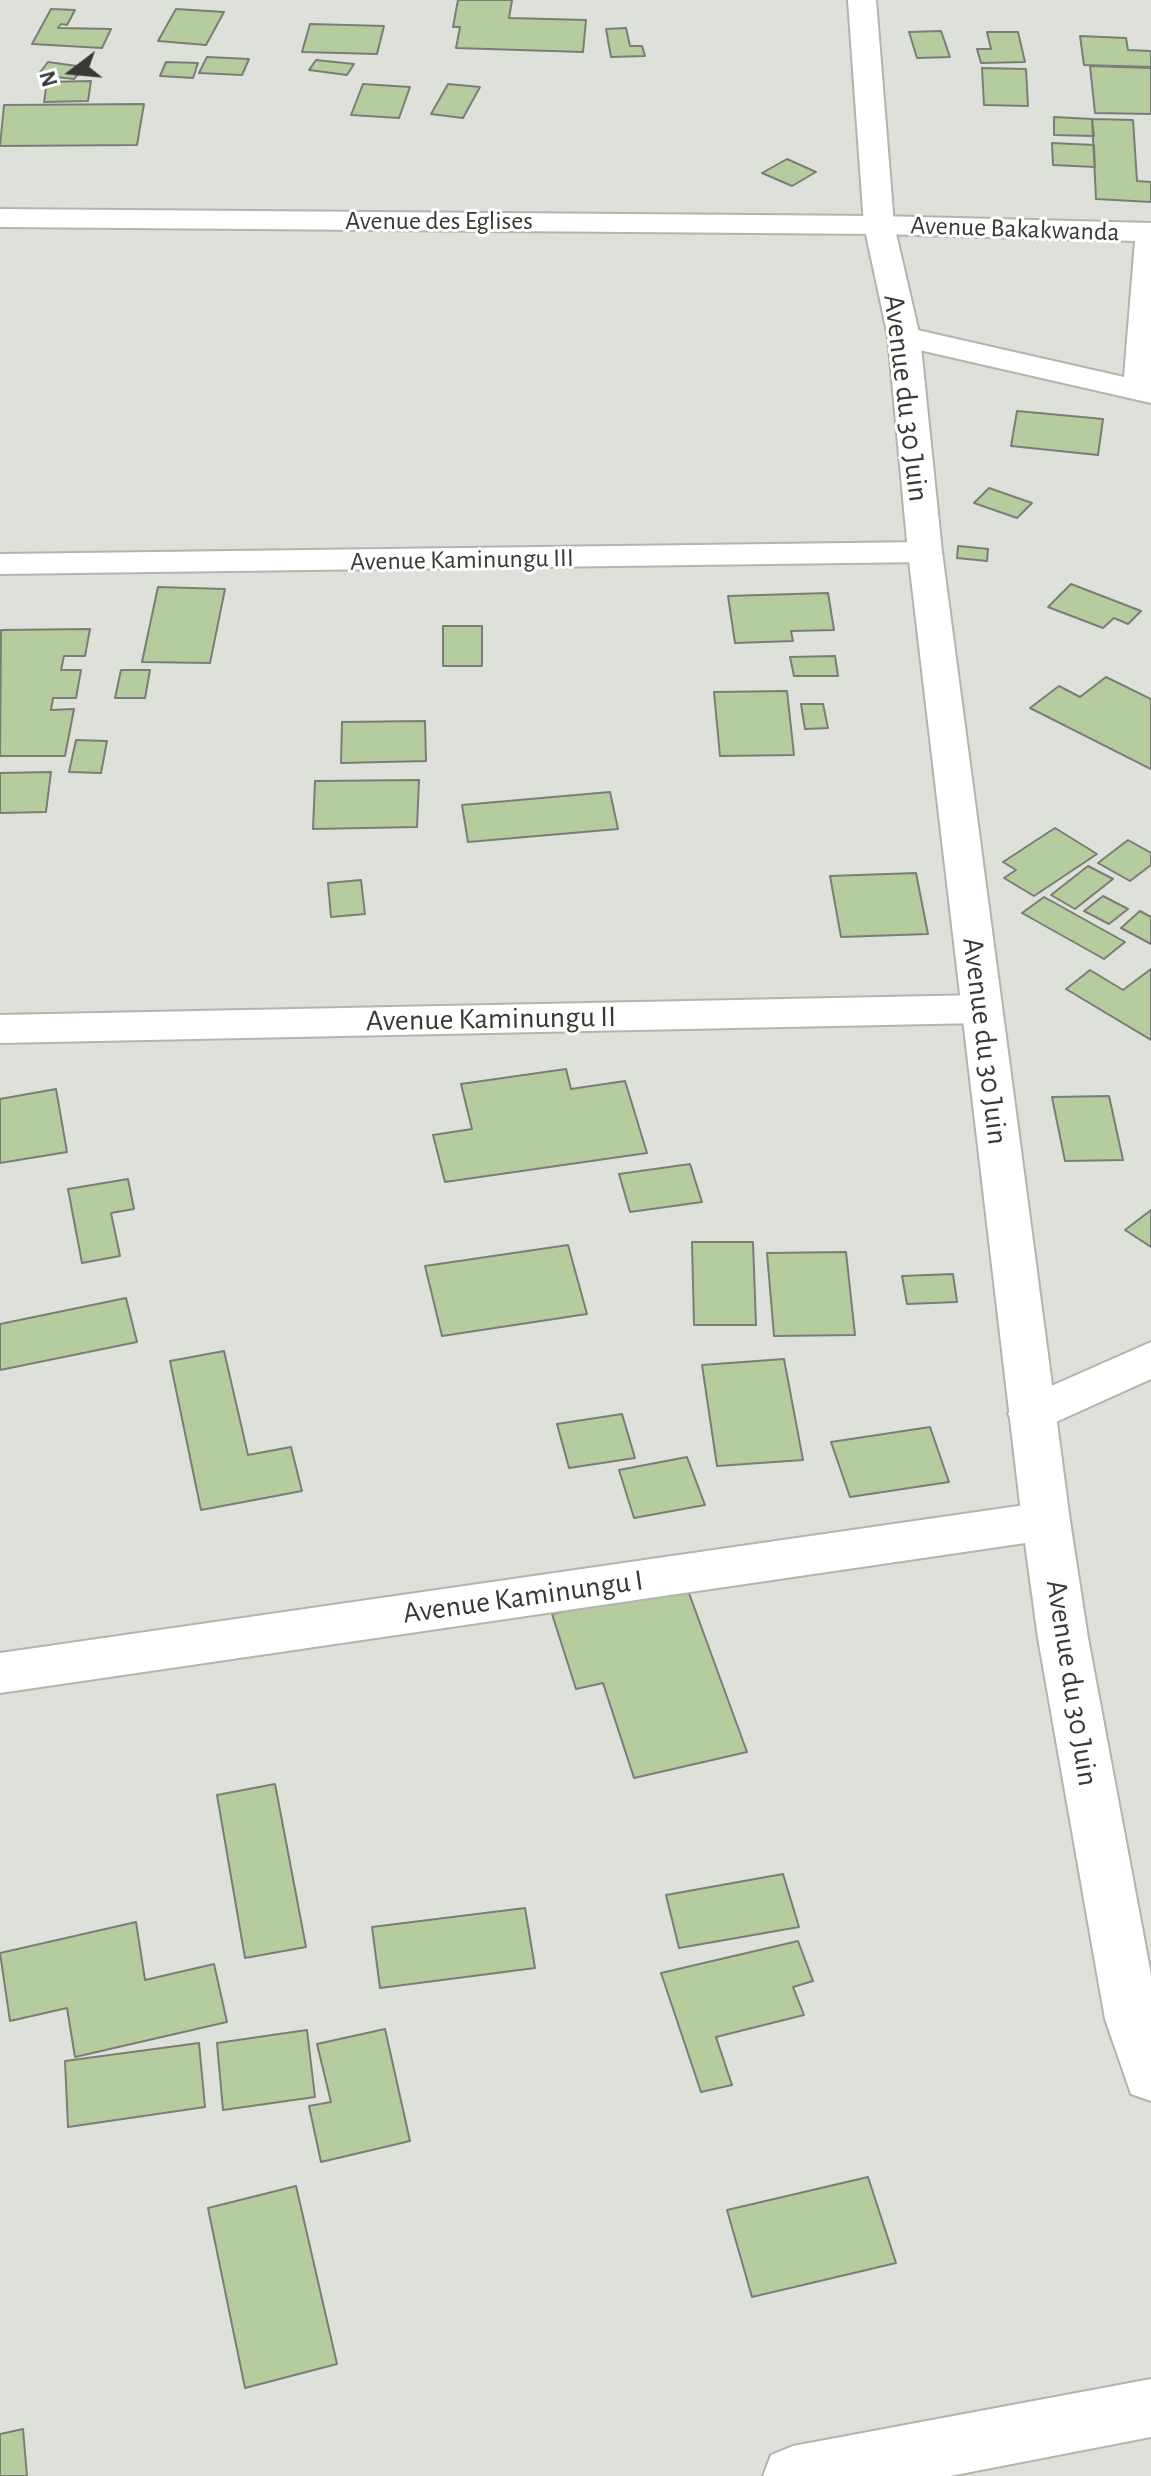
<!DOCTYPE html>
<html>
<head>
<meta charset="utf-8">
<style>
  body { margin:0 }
  #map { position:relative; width:1151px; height:2476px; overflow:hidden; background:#dde1d9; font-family:"Alegreya Sans",sans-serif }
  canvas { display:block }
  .north { position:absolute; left:32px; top:32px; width:80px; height:80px; -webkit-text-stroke:6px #fff; paint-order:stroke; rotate:254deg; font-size:22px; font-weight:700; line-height:32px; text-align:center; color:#373936 }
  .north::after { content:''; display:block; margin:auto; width:28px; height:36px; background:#373936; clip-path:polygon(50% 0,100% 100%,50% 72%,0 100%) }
</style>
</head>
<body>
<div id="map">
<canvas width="1151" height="2476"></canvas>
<div class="north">N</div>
</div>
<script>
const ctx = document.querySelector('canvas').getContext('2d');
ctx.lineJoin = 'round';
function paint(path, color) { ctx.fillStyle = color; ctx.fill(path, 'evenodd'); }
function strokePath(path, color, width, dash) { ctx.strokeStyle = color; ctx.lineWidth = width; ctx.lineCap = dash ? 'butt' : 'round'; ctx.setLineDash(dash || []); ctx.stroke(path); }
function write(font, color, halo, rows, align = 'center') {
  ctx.font = font + ' "Alegreya Sans",sans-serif'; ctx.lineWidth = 6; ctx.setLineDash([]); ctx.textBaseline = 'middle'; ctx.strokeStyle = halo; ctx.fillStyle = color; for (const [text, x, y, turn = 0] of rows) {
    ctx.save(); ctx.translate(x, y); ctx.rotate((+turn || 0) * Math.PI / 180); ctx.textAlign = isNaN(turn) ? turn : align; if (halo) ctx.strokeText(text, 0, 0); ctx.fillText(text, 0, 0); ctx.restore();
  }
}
const building = new Path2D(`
  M458,0H512L509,18L586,20L583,52L456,48L460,27H453Z
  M51,9L75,10L67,25L61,24L58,28L111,29L102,48L32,44Z
  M176,9L224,12L206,45L158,41Z
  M310,24L384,26L377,54L302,52Z
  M626,28L630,46H642L645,56L611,57L606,29Z
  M941,31L950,57L917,58L909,32Z
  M987,32H1018L1025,62L981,63L977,49H991Z
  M1080,36L1126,38L1128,50L1151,51V67L1084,65Z
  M207,57L249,59L242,75L199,73Z
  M316,60L354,64L347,75L309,70Z
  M48,62L84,67L74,79L38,75Z
  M166,62L198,63L193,78L160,76Z
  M1090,66L1151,68V114L1095,113Z
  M982,68L1026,69L1028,106L984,105Z
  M91,81L88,101L44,102L47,82Z
  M363,84L410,87L399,118L351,115Z
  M448,84L480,87L463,118L431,114Z
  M144,104L137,145L0,146L4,105Z
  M1054,117L1092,119L1094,136L1054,135Z
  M1092,119L1133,120L1137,181L1151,182V202L1096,199Z
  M1052,143L1094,145L1095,167L1053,165Z
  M787,159L816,172L792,186L762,173Z
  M1017,411L1103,419L1098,455L1011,446Z
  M989,488L1032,503L1017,518L974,503Z
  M958,546L988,549L987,561L957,558Z
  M1071,584L1141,611L1128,624L1114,618L1103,628L1048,607Z
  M158,587L225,589L210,663L142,662Z
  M828,593L834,630L791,631L793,641L735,643L728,596Z
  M443,626H482V666H443Z
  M90,629L85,656H64L61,670H81L76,698H53L51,710L74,709L65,756H0L1,630Z
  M835,656L838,676H794L790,657Z
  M121,670H150L145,698H115Z
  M1106,677L1151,699V769L1030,708L1059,686L1080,697Z
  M787,691L794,755L720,756L714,692Z
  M801,704H823L828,728L805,729Z
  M425,721L426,761L341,763L342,722Z
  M76,740L107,741L101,773L69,772Z
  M51,772L46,812L0,813V773Z
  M419,780L417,827L313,829L315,781Z
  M610,792L618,829L468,842L462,805Z
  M1055,828L1097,854L1034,896L1004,878L1016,870L1003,862Z
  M1128,840L1151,853V865L1130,881L1098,863Z
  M1088,866L1113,879L1075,909L1051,895Z
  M916,873L928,934L841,937L830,876Z
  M361,880L365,914L331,917L328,883Z
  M1103,896L1128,909L1109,924L1084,911Z
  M1044,897L1125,942L1104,959L1022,913Z
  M1140,911L1151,917V944L1121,928Z
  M1151,969V1040L1066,989L1090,970L1123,990Z
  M566,1069L571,1089L625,1081L647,1153L445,1182L433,1135L472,1129L461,1084Z
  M56,1089L67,1152L0,1163V1099Z
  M1109,1096L1123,1160L1065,1161L1052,1097Z
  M690,1164L702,1202L630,1212L619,1174Z
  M128,1179L134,1209L111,1213L120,1256L82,1263L68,1189Z
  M1151,1210V1247L1125,1230Z
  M692,1242H753L756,1325H694Z
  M568,1245L587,1314L442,1336L425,1266Z
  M846,1252L855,1335L774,1336L767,1253Z
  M953,1274L957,1302L907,1304L902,1276Z
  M126,1298L137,1342L0,1370V1324Z
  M224,1351L248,1455L291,1447L302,1491L201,1510L170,1361Z
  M784,1359L803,1460L717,1466L702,1365Z
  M622,1414L635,1458L569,1468L557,1424Z
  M930,1427L949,1482L850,1497L831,1442Z
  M687,1457L705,1505L634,1518L619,1470Z
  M686,1585L747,1752L634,1778L603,1683L576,1689L552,1614Z
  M275,1784L306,1947L245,1958L217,1795Z
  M783,1874L799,1927L679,1948L666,1895Z
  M525,1908L535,1968L380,1988L372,1927Z
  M136,1922L145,1980L214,1964L227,2022L75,2057L67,2008L10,2021L0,1953Z
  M798,1941L813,1981L793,1987L804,2015L716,2037L732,2085L701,2092L661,1973Z
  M385,2029L410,2141L321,2162L309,2106L331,2102L317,2044Z
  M307,2030L315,2097L223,2110L217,2043Z
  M199,2043L205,2107L68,2127L65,2061Z
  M868,2177L896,2263L752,2297L727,2210Z
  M296,2186L337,2364L245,2388L208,2208Z
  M23,2429L27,2476H0V2434Z`);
paint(building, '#b5cd9e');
strokePath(building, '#7a7e76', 2);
const minor = new Path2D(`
  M0,209L879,216L1151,223V403L893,344L888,337L893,330L904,327L1124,377L1135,241L879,234L0,227Z
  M925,542L937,545L942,552L937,559L925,562L0,574V554Z
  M981,995L995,999L1001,1009L995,1019L981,1023L0,1043V1015Z
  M1151,1342V1379L1047,1426L1031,1432L1015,1426L1008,1414L1015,1402Z
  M1046,1502L1063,1508L1070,1521L1063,1534L1046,1540L0,1693V1653Z
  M1151,2379V2437L950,2476H763L771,2455L793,2446Z`);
const tertiary = new Path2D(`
  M848,0H876L894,225L920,337L942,552L1070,1521L1088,1638L1151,1975V2101L1131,2094L1105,2019L1038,1638L1022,1521L908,552L888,337L864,225Z`);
strokePath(minor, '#b1b5ad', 4);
strokePath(tertiary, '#b1b5ad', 4);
paint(minor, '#fff');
paint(tertiary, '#fff');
write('26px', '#373936', '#fff', [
  ["Avenue des Eglises",439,221],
  ["Avenue Bakakwanda",1015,229,2],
  ["Avenue Kaminungu III",462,560,-1]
]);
write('30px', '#373936', '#fff', [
  ["Avenue du 30 Juin",906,398,83],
  ["Avenue Kaminungu II",491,1019,-1],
  ["Avenue du 30 Juin",985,1041,83],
  ["Avenue Kaminungu I",523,1597,-8],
  ["Avenue du 30 Juin",1072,1683,81]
]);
</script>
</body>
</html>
